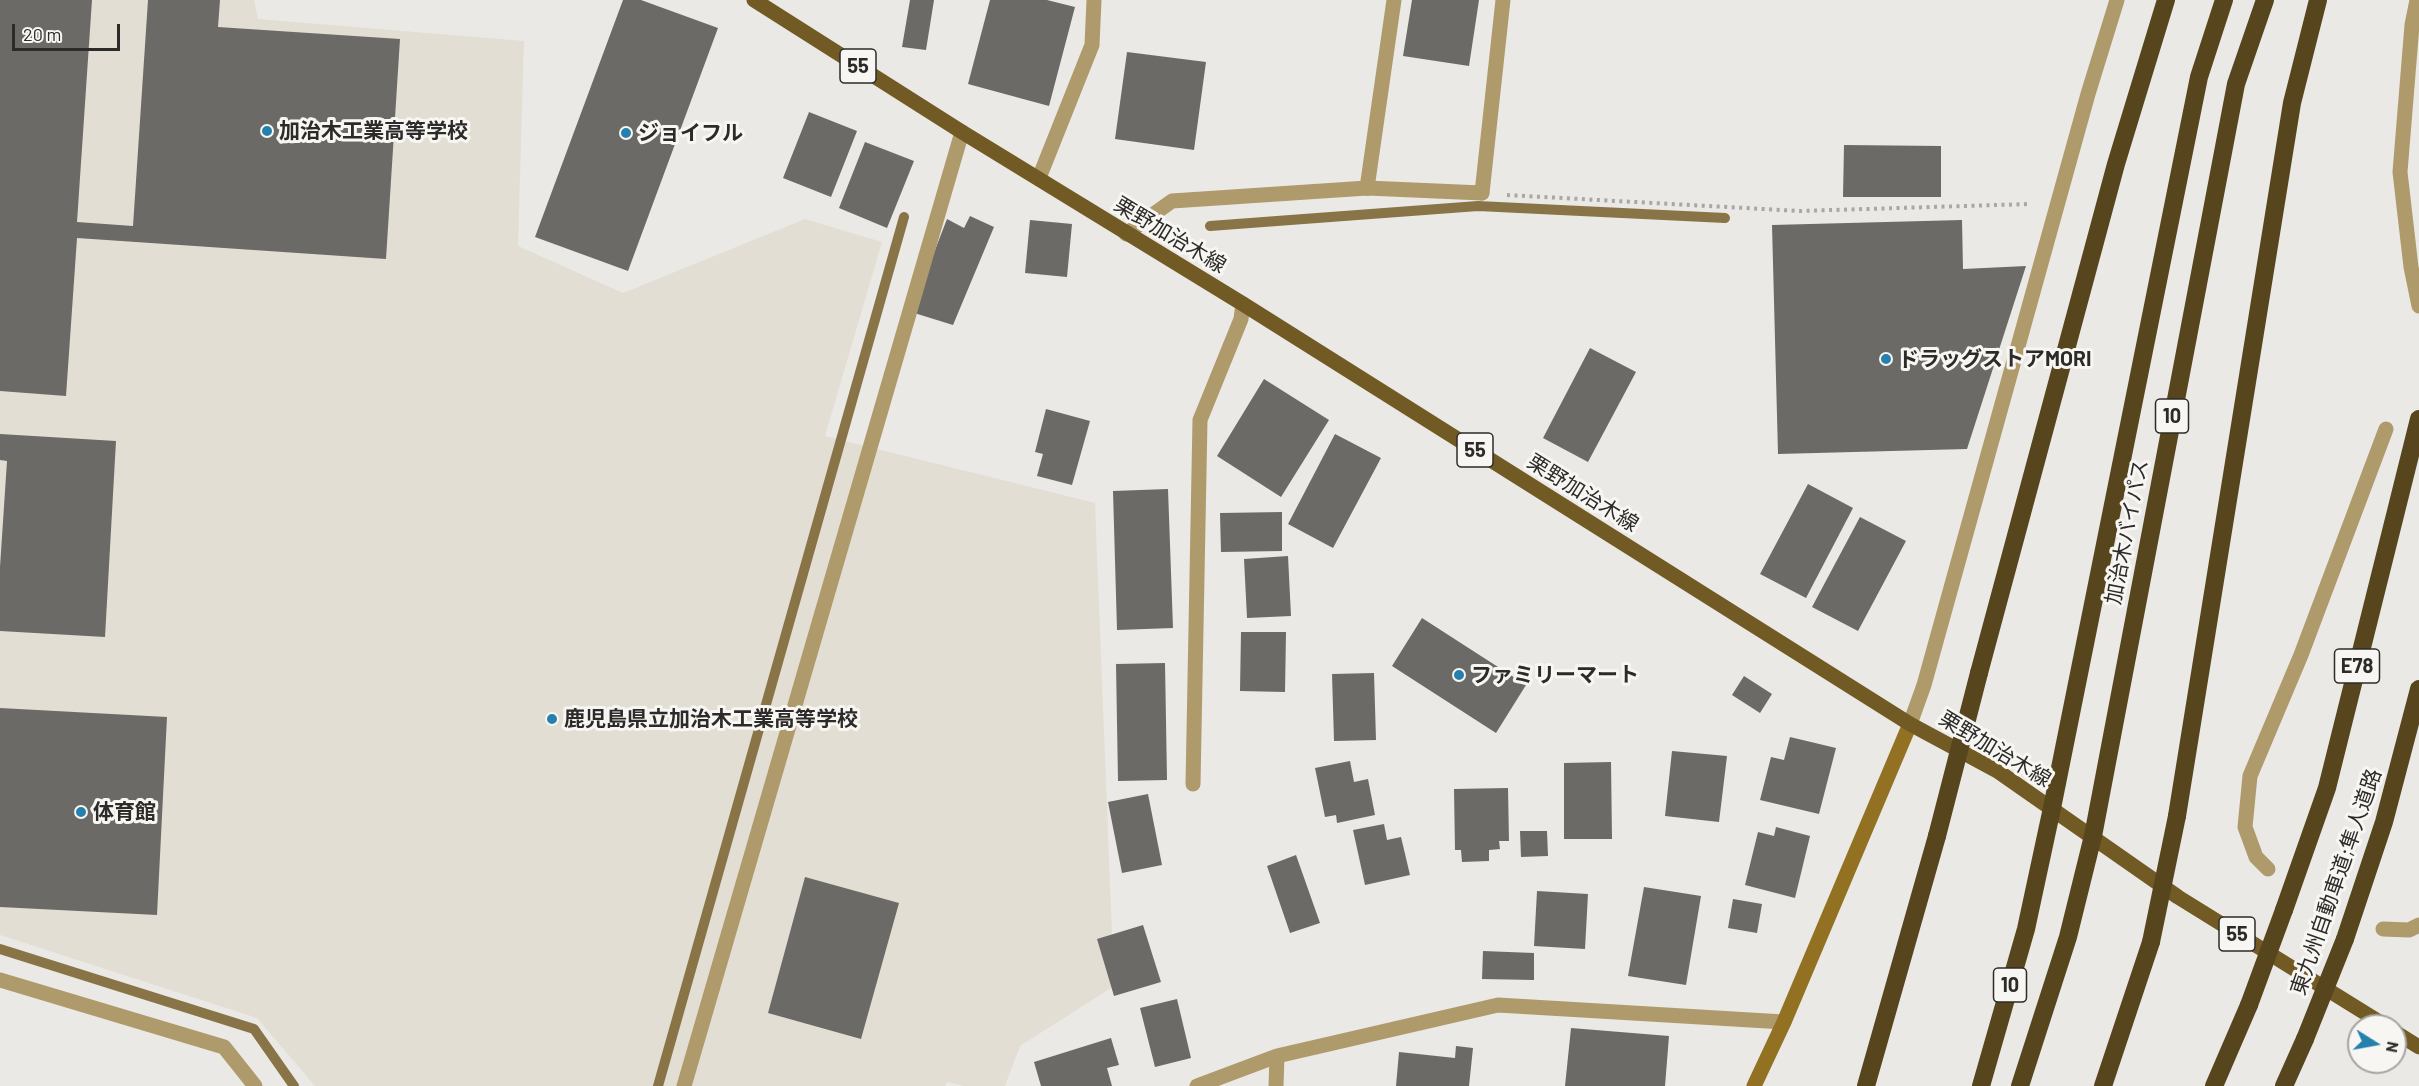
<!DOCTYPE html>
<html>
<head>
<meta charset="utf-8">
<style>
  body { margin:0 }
  #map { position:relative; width:2419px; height:1086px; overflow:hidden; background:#ebe9e5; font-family:Barlow,sans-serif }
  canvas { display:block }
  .north { position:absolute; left:2347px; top:1014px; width:60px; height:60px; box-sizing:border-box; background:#f8f6f2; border:2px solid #a6a5a2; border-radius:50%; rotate:101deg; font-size:16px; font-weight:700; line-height:24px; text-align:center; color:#2c2b2a }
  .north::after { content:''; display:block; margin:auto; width:21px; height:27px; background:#2680ae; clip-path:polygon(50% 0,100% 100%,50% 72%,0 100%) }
  .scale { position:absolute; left:12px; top:24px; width:108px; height:27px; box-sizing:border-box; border:3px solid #2c2b2a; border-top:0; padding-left:8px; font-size:18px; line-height:21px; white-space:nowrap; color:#2c2b2a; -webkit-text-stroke:4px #f8f6f2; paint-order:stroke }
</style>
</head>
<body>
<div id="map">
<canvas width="2419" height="1086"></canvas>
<div class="north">N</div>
<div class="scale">20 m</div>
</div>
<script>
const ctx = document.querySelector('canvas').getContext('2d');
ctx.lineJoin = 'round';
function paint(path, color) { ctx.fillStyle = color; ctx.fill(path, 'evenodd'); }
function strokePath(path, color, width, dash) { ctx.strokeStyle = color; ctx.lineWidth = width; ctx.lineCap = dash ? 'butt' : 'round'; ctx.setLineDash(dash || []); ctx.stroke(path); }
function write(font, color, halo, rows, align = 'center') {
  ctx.font = font + ' Barlow,"Noto Sans JP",sans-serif'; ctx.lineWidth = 6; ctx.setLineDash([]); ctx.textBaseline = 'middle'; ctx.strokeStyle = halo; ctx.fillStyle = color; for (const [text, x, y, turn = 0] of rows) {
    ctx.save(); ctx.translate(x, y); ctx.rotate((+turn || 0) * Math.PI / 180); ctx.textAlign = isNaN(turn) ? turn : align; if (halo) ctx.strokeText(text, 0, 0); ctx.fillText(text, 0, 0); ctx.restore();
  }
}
paint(new Path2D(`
  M0,0H254L258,19L524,41L518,246L623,293L805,219L882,242L825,436L1095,503L1114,986L1020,1046L1005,1086H964L947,1082L945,1086H315L257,1018L0,935Z`), '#e3ded3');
strokePath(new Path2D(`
  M1210,226L1478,206L1725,218
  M0,949L254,1029L294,1086
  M658,1086L904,217`), '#897447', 10);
paint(new Path2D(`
  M0,0H92L77,222L133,226L148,0H220L218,27L400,39L386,259L77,238L66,396L0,391Z
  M623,0H641L718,28L628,271L535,237Z
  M910,0H934L926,50L902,47Z
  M990,0H1047L1075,7L1049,106L968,84Z
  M1412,0H1479L1469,66L1403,56Z
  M1127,52L1206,62L1194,150L1115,139Z
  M809,112L857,131L831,197L783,178Z
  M865,142L914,161L887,228L839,208Z
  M1844,145L1941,146V197H1843Z
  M970,216L994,227L953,325L911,312L947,219L964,228Z
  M1030,220L1072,224L1067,277L1025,273Z
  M1962,220L1963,269L2026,266L1967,449L1778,454L1772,225Z
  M1590,348L1636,372L1588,462L1543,438Z
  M1264,379L1329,420L1281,497L1217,456Z
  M1046,409L1090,421L1072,485L1037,476L1043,454L1035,452Z
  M0,434L116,441L105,637L0,631V567L7,461L0,460Z
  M1335,434L1381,458L1333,548L1288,524Z
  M1808,484L1853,508L1806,598L1760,574Z
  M1168,489L1173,628L1117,630L1113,491Z
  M1282,512V551L1221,552L1220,513Z
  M1860,517L1906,541L1858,631L1812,607Z
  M1288,556L1291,616L1247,618L1244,559Z
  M1422,618L1526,685L1496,733L1392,666Z
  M1241,632H1286L1285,692L1240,691Z
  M1165,663L1167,780L1118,781L1116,664Z
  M1374,673L1376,740L1334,741L1332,674Z
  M1744,676L1772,694L1760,713L1732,695Z
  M0,708L167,717L157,915L0,907Z
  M1790,737L1836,748L1819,814L1760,800L1771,757L1784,760Z
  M1672,751L1727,756L1719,822L1665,816Z
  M1350,761L1354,782L1368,779L1375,815L1337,823L1336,815L1325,817L1315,768Z
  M1611,762L1612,839H1564V763Z
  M1508,788L1509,841H1499L1500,849L1489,850V861L1462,862L1461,850H1455L1454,789Z
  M1148,794L1162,865L1122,873L1108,802Z
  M1384,824L1387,840L1401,837L1410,875L1365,885L1353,830Z
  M1776,827L1810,836L1795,898L1745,885L1758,832L1774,836Z
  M1520,831H1547L1548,856L1521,857Z
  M1296,855L1320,923L1290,933L1267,866Z
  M805,877L899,903L861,1039L768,1013Z
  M1644,887L1701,896L1686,985L1628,976Z
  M1537,891L1588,894L1585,949L1534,946Z
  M1733,899L1762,904L1757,933L1728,928Z
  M1143,925L1161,982L1114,996L1097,939Z
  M1483,951L1534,953V980L1482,979Z
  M1177,999L1191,1058L1155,1067L1140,1008Z
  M1571,1028L1669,1036L1665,1086H1565Z
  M1111,1038L1119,1065L1107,1068L1112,1086H1041L1034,1062Z
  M1456,1046L1473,1048L1469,1086H1396L1399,1052L1455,1058Z`), '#6c6a67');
strokePath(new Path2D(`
  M1507,195L1800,211L2030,204`), '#a9a7a4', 4, [3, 4.5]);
strokePath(new Path2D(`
  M2417,0L2412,25L2400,172L2411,267L2419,306
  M1367,188L1394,0
  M1482,193L1503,0
  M2268,869L2256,857L2245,827L2250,776L2301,655L2386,429
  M2383,929L2409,930L2419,925`), '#af9a6b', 15);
strokePath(new Path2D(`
  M1039,178L1092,45L1094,0
  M1126,234L1172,201L1367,188L1482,193
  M1910,724L1924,685L2088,94L2117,0
  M1193,784L1200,420L1241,319L1243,304
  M0,980L224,1047L255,1086
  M684,1086L962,132
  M1197,1086L1277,1056L1498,1005L1784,1022
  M1276,1086L1277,1056`), '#af9a6b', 15);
strokePath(new Path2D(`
  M1754,1086L1784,1022L1910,724`), '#927222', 15);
strokePath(new Path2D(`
  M754,0L962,132L1243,304L1910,724L1999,772L2178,897L2386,1026
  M2395,1032L2419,1047`), '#715a24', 15);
strokePath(new Path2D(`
  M1979,673L2116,164L2166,0
  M2177,816L2292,103L2318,0
  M2284,910L2327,788L2419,419
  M2345,939L2384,822L2419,689
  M1866,1086L1937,836
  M1981,1086L2026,929L2052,808L2199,77L2224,0
  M2020,1086L2068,937L2093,836L2236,84L2265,0
  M2103,1086L2151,942
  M2214,1086L2249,1005
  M2284,1086L2305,1039`), '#56451d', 18);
strokePath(new Path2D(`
  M1937,836L1979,673
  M2151,942L2177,816
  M2249,1005L2284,910
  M2305,1039L2345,939`), '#56451d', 18);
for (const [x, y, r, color] of [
  [267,131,6,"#2680ae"],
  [626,133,6,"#2680ae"],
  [1886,359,6,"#2680ae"],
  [1459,675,6,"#2680ae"],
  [552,719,6,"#2680ae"],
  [81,812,6,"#2680ae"]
]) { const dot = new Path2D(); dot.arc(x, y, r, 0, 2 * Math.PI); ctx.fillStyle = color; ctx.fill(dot); strokePath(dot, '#f8f6f2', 2); }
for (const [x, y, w] of [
  [858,66,36],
  [2172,416,33],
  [1475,450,36],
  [2357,666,45],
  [2237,934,36],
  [2010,985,33]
]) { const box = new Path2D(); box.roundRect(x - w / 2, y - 17, w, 34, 4.5); ctx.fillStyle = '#f8f6f2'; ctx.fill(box); strokePath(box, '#2c2b2a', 1.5); }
write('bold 20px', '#2c2b2a', null, [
  ["55",858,66],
  ["10",2172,416],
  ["55",1475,450],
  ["E78",2357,666],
  ["55",2237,934],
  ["10",2010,985]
]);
write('bold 21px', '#2c2b2a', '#f8f6f2', [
  ["加治木工業高等学校",279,131],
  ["ジョイフル",638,133],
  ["ドラッグストアMORI",1898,359],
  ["ファミリーマート",1471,675],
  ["鹿児島県立加治木工業高等学校",564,719],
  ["体育館",93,812]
], 'left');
write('21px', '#2c2b2a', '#f8f6f2', [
  ["栗野加治木線",1170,235,31],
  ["栗野加治木線",1583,493,32],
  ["加治木バイパス",2127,532,-79],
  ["栗野加治木線",1995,749,31],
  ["東九州自動車道;隼人道路",2336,882,-71]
]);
</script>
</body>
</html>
